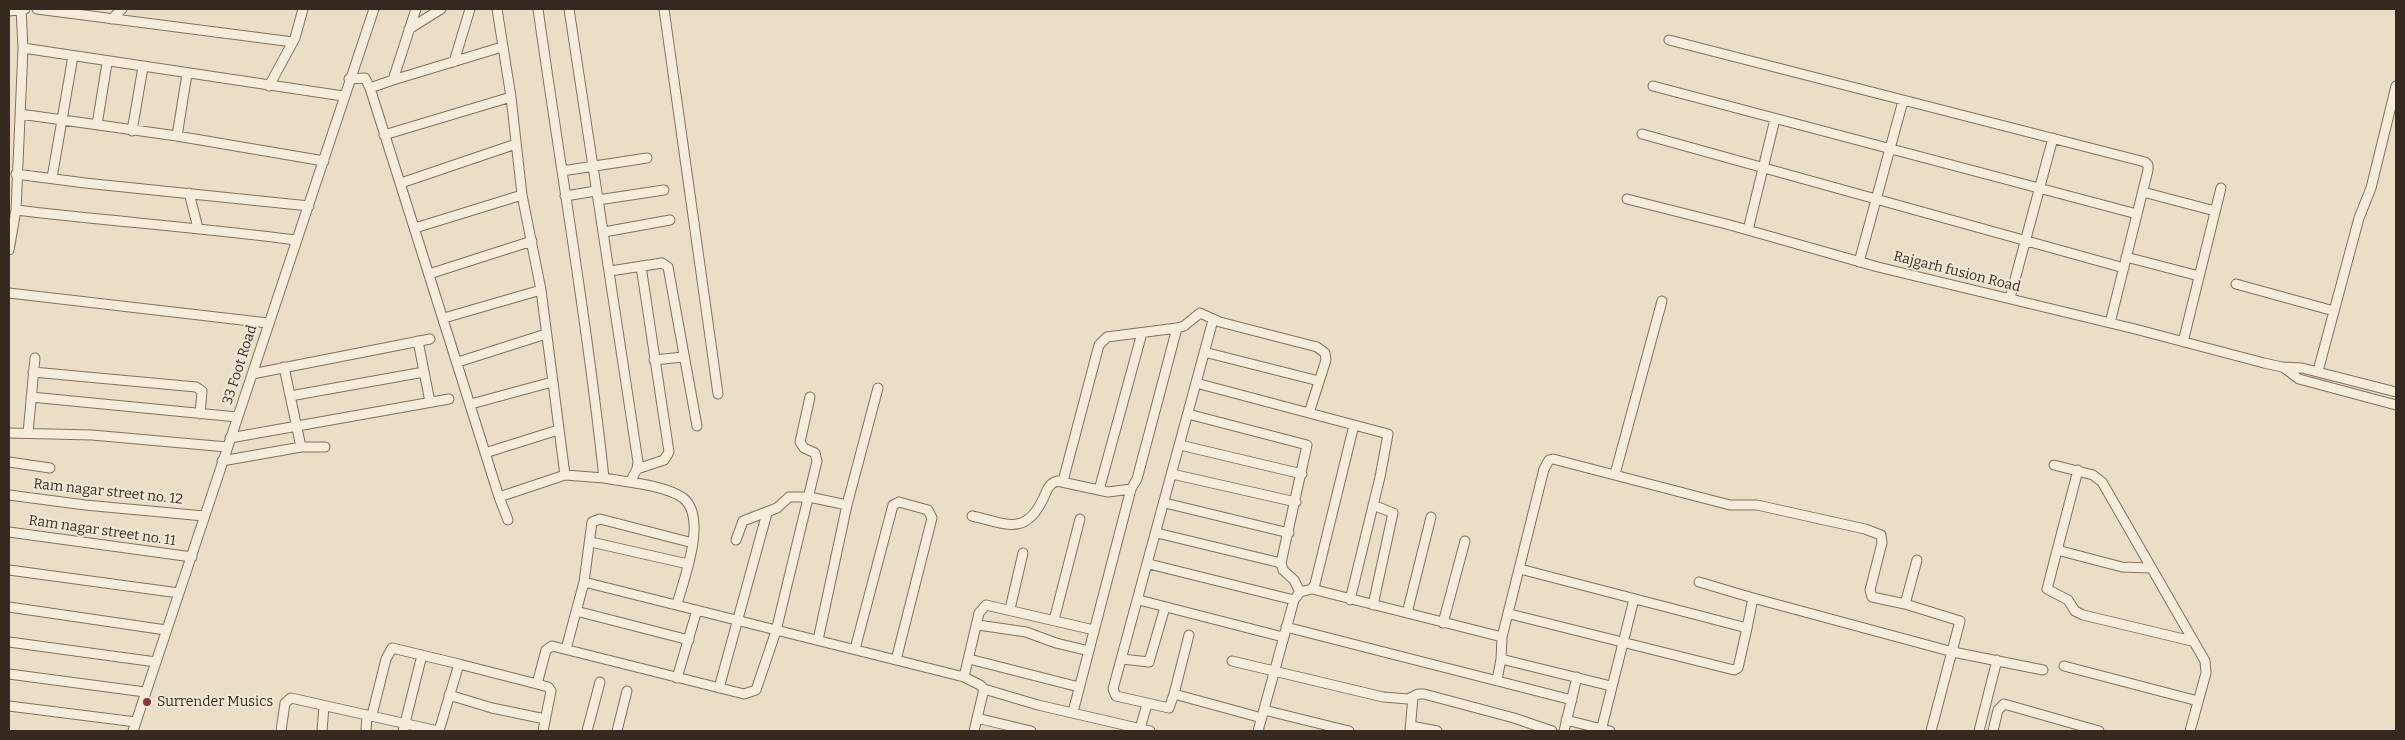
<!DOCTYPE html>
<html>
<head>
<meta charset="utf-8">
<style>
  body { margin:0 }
  #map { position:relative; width:2405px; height:740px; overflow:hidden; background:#ebdec7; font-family:Bitter,serif }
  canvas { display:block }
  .frame { position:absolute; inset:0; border:10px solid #362a20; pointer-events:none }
</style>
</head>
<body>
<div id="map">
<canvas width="2405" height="740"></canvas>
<div class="frame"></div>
</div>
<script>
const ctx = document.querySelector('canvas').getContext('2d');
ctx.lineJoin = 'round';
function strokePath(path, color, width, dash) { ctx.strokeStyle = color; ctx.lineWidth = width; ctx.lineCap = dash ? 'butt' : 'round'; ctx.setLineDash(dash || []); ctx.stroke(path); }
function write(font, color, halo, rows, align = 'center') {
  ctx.font = font + ' Bitter,serif'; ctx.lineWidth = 4; ctx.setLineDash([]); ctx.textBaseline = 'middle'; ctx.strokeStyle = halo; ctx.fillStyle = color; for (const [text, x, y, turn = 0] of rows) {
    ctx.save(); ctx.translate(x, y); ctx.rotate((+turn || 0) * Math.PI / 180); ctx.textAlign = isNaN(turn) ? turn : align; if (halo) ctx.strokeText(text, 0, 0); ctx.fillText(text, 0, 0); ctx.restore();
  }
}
const minor = new Path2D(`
  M37,9L293,42
  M497,9L511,97L522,195L541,290L565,475
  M538,9C560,165 587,321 604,478C626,482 665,485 683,498C708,517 684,579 677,604
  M569,9L638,462L637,469L630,482
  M664,9L718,394
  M9,11L25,9
  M112,19L122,9
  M409,29L441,9
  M1669,40L2145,162L2148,165V170L2110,323
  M23,48L343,96
  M454,62L470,9
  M349,79L365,78L370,88L393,80L416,9
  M393,80L502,47
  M269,86L295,38L303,9
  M1653,86L2137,214
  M370,88L499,497L508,520
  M20,114L177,136L324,161
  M97,125L107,63
  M132,131L143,67
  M1642,134L2124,268
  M384,135L511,97
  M177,136L187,74
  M562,171L647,158
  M16,174L85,183L309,206
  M52,178L73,56
  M401,183L516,144
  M2143,192L2215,211
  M189,193L198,228
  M565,196L596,191
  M1627,199L1730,225L1878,267L2135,329L2264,363L2282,367L2302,368L2396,392
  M598,200L664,190
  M16,210C109,221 203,228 296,240
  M415,228L522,195
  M1748,230L1775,119
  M604,232L670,220
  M9,250L16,210L23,48L21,9
  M2126,257L2199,276
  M1859,262L1903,101
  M610,271L662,263L668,267L697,426
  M429,274L532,241
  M2236,284L2334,311
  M9,293L268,323
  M2010,298L2053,138
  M444,318L541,290
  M418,341L430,402
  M2183,342L2221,188
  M1204,352L1319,381
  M654,360L683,357
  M458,362L546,334
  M284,367L301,447
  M2283,367L2299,379L2396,405
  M2318,371L2359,218L2371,188L2396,86
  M33,372L196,387L202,391L200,414
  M252,374L430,339
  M1196,383L1388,434L1380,477L1350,600
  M290,396L424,372
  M31,397L237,417
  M471,404L552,382
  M1188,414L1307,445L1281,563L1283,570L1294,580L1300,592
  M9,433L92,435L227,447
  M28,433L35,358
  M230,438L449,399
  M1180,445L1302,474
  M485,453L558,430
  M222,461L301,447H325
  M9,462L50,468
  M2054,465L2093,475L2102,482L2205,661L2206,673L2190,731
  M637,469L664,460L669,452L641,266
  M2078,470L2047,589L2068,600L2075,611L2083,615L2192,641
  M1172,474L1296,502
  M1615,474L1662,301
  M1063,481L1099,345L1107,337L1177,328L1184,326L1200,313L1220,322L1317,347L1325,353L1326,360L1309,413
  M1099,490L1142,333
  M9,495L85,505L204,516
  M499,497L565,475L604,478
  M1165,503L1289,533
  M972,516C1005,523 1025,537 1043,499C1047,491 1048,484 1057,481L1108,492L1131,489L1137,479L1177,328
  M9,532L192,557
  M1157,533L1281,563
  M736,540L743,521L777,508L789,497H809L847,505
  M591,542L688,564
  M2057,550L2122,567L2150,568
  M1149,564L1294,600
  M1520,569L1747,628L1753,598L1953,652L2043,670
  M9,570L179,593
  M584,582L964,677L980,685L984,689L974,731
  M1699,582L1753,598
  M1312,589L1502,637
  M1139,600L1283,637
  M1905,604L1917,560
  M1373,605L1393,513L1373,505
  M9,607L166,630
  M1010,609L1023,553
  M576,611L689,640
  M1407,613L1431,517
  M1510,614L1734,670L1738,668L1747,628
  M1054,620L1080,519
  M1443,623L1465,541
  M978,625L1026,632L1056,643L1089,651
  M1286,627L1572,700
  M1189,635L1174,694L1169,708L1116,696L1113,689L1213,320
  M818,640L847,505L878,388
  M9,642L156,662
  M566,649L584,582L592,522L600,519L693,543
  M855,649L893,505L899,502L928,510L932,518L896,660
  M969,659L1079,687
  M1122,659L1149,662L1165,607
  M1501,659L1611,686
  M1232,661L1383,697L1408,699L1418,694H1424L1514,718L1552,731
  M2064,666L2198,701
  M9,674L145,692
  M964,677L979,613L986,605L1094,630
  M677,678L697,610
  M1497,680L1501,659L1502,637L1544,469L1549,460L1553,459L1730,505H1757L1865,529L1881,535L1882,543L1870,590L1872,597L1905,604L1960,621L1931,731
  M719,688L767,513
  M984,689L1038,705L1150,731
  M1174,694L1262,718
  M449,695L492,708L545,719
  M9,706L136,722
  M1264,710L1349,731
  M1073,712L1131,489
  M372,715L386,659L392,648L459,664
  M977,718L1031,731
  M1566,720L1610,731
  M1411,726L1437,731
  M1140,729L1147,704
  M133,731L374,9
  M281,731L285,703L291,698L438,731
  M322,731L324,706
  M366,731L367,715
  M403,731L422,655
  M439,731L459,664L537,684
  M543,731L551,691L548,687L537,684L546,650L552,646L744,694L756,690L776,631L817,461L815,453L804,448L800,442L810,397
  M587,731L600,682
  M617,731L627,691
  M1258,731L1294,600L1300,592L1312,589L1315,584L1354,425
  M1410,731L1413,697
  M1564,731L1577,677
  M1601,731L1634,599
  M1979,731L1997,660
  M1993,731L1998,710L2004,704L2099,731`);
strokePath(minor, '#85705e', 11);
strokePath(minor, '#f6ecda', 9);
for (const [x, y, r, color] of [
  [147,702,5,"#8f333a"]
]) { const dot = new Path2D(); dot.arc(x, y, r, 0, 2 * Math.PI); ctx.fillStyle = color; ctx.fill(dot); strokePath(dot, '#f3e8d6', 2); }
write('14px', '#362a20', '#f3e8d6', [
  ["Rajgarh fusion Road",1957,272,14],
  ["33 Foot Road",240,365,-72],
  ["Ram nagar street no. 12",108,492,6],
  ["Ram nagar street no. 11",102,531,8]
]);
write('14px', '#362a20', '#f3e8d6', [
  ["Surrender Musics",157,702]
], 'left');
</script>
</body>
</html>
